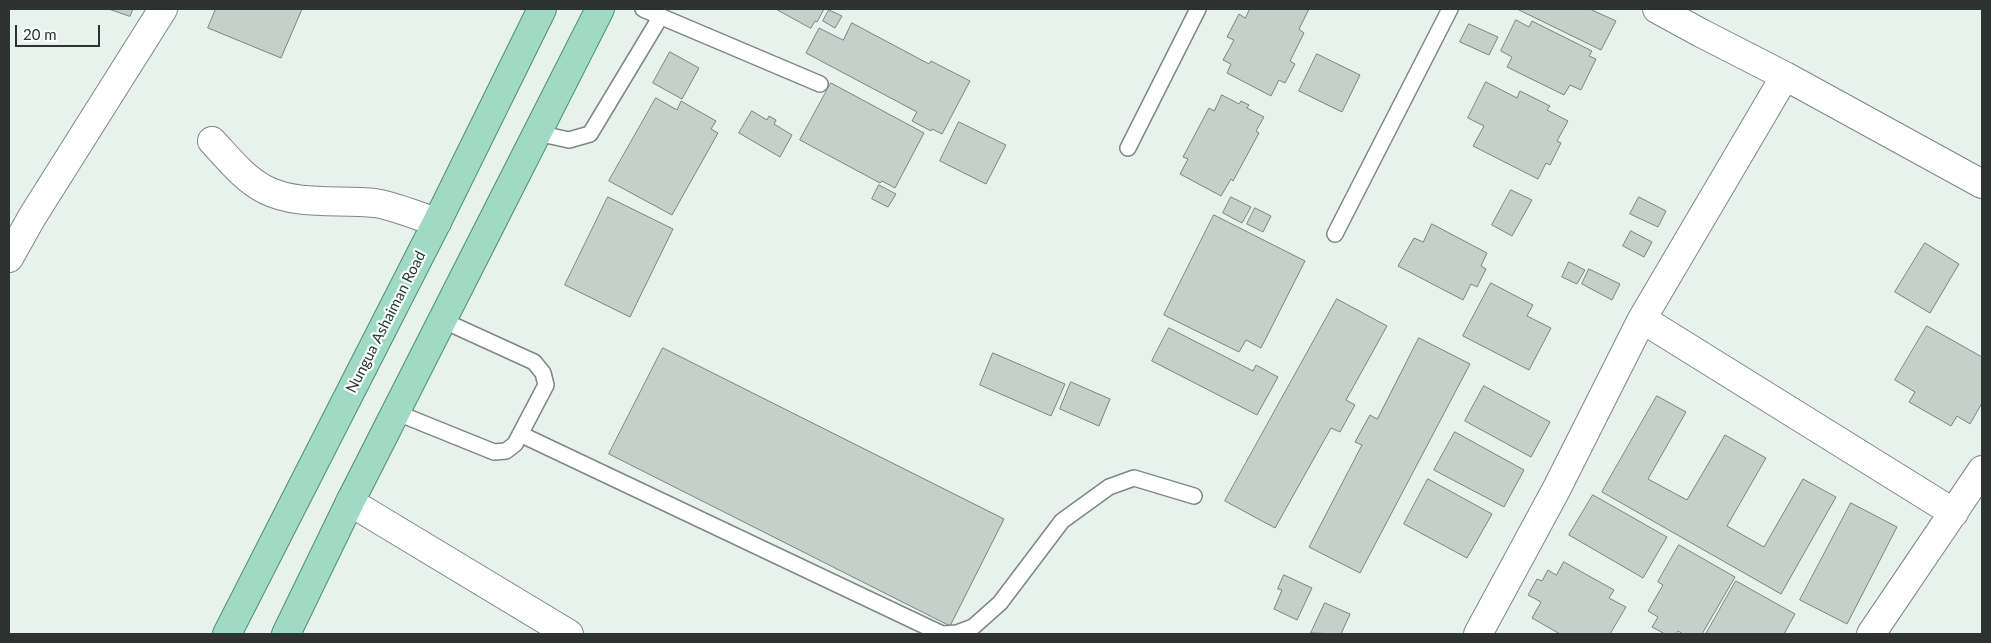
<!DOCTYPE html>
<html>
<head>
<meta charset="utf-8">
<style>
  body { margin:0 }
  #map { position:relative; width:1991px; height:643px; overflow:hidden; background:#e8f2ed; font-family:Lato,sans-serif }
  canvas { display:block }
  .frame { position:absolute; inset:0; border:10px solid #2e3231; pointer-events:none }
  .scale { position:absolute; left:15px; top:25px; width:85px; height:22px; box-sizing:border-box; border:2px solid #2e3231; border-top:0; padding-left:6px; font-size:15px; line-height:18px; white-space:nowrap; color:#2e3231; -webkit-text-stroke:4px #f5fffb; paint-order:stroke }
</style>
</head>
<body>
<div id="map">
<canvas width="1991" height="643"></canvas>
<div class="frame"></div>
<div class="scale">20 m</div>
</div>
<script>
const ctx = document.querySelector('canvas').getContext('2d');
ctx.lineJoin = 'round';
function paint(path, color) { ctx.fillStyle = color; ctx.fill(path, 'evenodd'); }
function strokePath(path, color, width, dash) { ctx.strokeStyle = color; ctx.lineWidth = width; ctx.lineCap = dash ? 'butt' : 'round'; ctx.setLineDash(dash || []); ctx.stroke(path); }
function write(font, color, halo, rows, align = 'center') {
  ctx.font = font + ' Lato,sans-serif'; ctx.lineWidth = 4.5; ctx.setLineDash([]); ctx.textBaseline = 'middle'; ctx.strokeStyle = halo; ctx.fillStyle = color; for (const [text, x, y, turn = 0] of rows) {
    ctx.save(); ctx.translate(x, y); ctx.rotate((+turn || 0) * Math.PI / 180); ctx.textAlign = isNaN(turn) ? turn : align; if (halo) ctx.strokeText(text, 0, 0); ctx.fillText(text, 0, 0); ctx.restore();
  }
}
const building = new Path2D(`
  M109,9H133L130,16Z
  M216,9H302L281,58L208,28Z
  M776,9H824L817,22L815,21L811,28Z
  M1250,9H1309L1299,29L1304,33L1290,61L1295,64L1285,83L1279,80L1271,96L1227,73L1231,64L1223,60L1234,40L1227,37L1239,14L1245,18Z
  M1520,9H1590L1616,21L1601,50L1519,10Z
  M829,10L842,16L835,28L823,21Z
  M1516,20L1529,27L1532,21L1592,51L1589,56L1596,59L1581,90L1570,85L1564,95L1507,67L1512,57L1501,51Z
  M852,23L929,64L931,61L970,81L942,134L932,129L931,131L912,121L917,112L806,53L819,28L843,40Z
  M1469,24L1498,37L1489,55L1460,42Z
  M670,52L699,68L682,99L653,83Z
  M1317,54L1360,75L1342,112L1299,91Z
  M1486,82L1517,98L1520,91L1550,106L1547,110L1568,121L1557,141L1561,143L1550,165L1546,163L1538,179L1473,146L1484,126L1468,118Z
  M831,83L924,133L895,188L882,181L880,183L800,140Z
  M1222,95L1239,104L1241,101L1249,105L1247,108L1264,117L1256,131L1259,133L1233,181L1231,179L1221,196L1180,174L1188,159L1183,157L1209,108L1214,111Z
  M656,98L677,110L681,101L716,121L711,129L718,133L672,215L609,181Z
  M752,111L767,120L769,116L776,120L774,124L792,135L780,157L739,133Z
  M959,122L1006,145L986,184L940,161Z
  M879,185L896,194L888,207L872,199Z
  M1511,190L1532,200L1512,236L1492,225Z
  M608,197L673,229L630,317L565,285Z
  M1231,197L1251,207L1242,223L1223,213Z
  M1639,197L1666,211L1658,227L1630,214Z
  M1255,208L1271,216L1263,232L1247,224Z
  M1214,215L1305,261L1261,348L1246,340L1239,352L1164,315Z
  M1432,224L1487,253L1481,266L1486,269L1477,287L1471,284L1463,300L1398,266L1414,238L1423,242Z
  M1631,231L1652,242L1644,257L1623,246Z
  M1925,243L1959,264L1930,313L1895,292Z
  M1569,262L1585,270L1577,284L1562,277Z
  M1589,269L1620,284L1612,300L1582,284Z
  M1491,283L1533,305L1527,316L1551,328L1529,370L1463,336Z
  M1337,299L1387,326L1346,400L1355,405L1340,432L1331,428L1275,528L1225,501Z
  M1927,326L1982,357V403L1970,424L1957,416L1951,426L1909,402L1915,392L1895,380Z
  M1169,328L1253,371L1256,365L1278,377L1257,415L1152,361Z
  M1419,338L1470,364L1360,573L1309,547L1362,445L1355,442L1370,415L1377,419Z
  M663,348L1004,519L950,626L609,454Z
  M993,353L1065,384L1051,416L980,385Z
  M1071,382L1110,399L1099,426L1060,409Z
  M1484,386L1550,422L1531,457L1465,421Z
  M1657,396L1686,412L1648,479L1687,500L1725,435L1766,458L1727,526L1764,547L1803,479L1836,497L1781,594L1602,492Z
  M1455,432L1524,470L1504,507L1434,470Z
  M1428,479L1492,514L1467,558L1404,524Z
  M1593,495L1667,537L1643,578L1569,535Z
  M1851,503L1897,527L1847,624L1800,600Z
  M1679,545L1735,577L1702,634H1683L1678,631L1676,634H1665L1652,627L1658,617L1648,611L1663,585L1658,582Z
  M1564,562L1614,590L1609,598L1626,607L1610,634H1560L1532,618L1541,602L1528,595L1537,579L1542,581L1548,570L1556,575Z
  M1284,575L1312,588L1297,620L1274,609L1282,590L1278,589Z
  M1736,581L1795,614L1784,634H1706Z
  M1325,603L1350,614L1341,634L1311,633Z`);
paint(building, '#c6d0cb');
strokePath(building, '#7a837f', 1);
const lane = new Path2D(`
  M643,9L820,84
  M537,133L569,140L590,134L661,16
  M1128,148L1198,9
  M1335,234L1450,9
  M395,412L494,452L506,451L515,444L546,385L543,373L534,362L442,320
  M520,434L942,634
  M943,634L957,633L973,627L1000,603L1062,521L1109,487L1134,478L1194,496`);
const street = new Path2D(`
  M1657,9L1701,33L1785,76L1982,184
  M212,141C228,158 244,179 266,190C298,206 339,199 375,203C395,206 417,216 437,222
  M9,258L32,217L163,9
  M1642,319L1954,513
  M350,502L569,634
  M1478,634L1556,490L1642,319L1785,76
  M1871,634L1982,470`);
const primary = new Path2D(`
  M227,634L437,222L542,9
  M286,634L350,502L600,9`);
strokePath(lane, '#7e8783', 18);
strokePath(street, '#7e8783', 30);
strokePath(primary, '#4e8e77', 30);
strokePath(lane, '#fff', 15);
strokePath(street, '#fff', 28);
strokePath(primary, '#a0d9c4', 28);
write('15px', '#2e3231', '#f5fffb', [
  ["Nungua Ashaiman Road",386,322,-63]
]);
</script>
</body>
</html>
